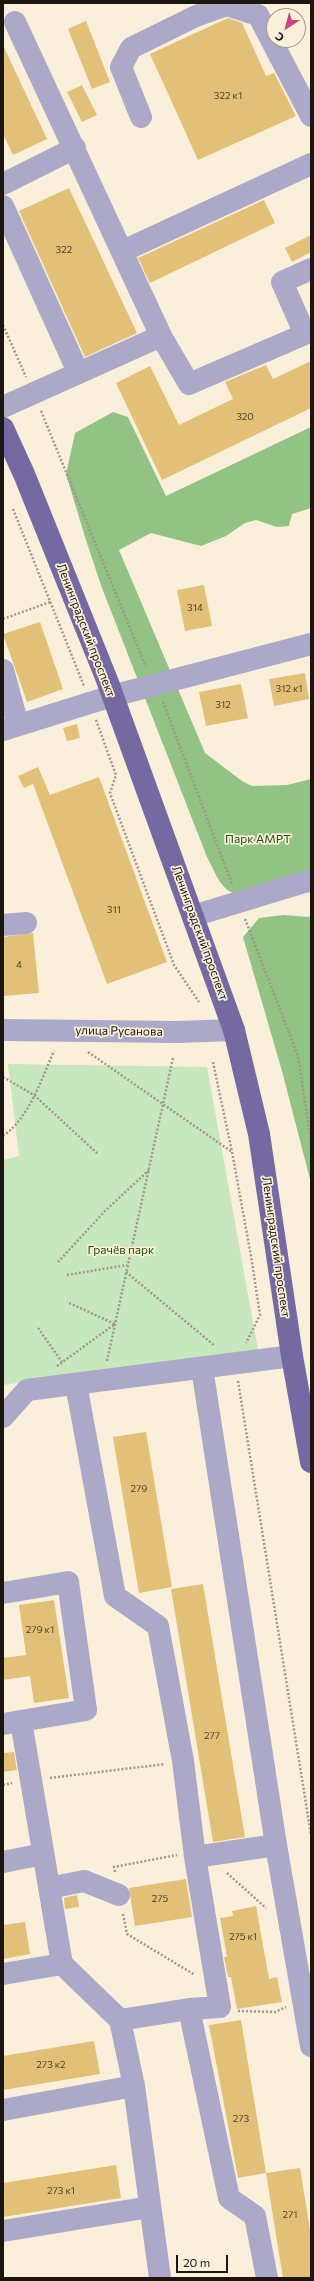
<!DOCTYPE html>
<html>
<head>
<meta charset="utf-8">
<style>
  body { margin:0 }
  #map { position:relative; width:314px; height:2281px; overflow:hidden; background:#f9efdb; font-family:Commissioner,sans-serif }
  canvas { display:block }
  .frame { position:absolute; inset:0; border:4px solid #1b1710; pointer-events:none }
  .north { position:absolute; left:266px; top:8px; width:40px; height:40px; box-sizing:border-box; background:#f9efdb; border:1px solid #a0998a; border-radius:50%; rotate:216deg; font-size:11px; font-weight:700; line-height:16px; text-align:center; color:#1b1710 }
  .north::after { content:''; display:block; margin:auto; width:14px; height:18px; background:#cc4482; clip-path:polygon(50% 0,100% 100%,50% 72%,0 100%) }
  .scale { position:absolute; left:176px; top:2255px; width:52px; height:18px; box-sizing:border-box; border:2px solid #1b1710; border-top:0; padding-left:5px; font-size:12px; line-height:14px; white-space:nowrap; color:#1b1710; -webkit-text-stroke:3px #f9efdb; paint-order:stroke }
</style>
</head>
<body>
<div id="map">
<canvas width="314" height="2281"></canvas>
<div class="frame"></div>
<div class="north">С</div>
<div class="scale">20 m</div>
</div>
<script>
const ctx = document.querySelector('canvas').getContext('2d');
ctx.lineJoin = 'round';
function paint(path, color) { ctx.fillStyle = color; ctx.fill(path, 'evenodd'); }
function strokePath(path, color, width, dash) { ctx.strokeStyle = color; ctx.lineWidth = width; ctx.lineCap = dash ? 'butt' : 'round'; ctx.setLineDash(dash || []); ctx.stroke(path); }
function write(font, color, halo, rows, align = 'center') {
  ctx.font = font + ' Commissioner,sans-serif'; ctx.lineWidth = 3.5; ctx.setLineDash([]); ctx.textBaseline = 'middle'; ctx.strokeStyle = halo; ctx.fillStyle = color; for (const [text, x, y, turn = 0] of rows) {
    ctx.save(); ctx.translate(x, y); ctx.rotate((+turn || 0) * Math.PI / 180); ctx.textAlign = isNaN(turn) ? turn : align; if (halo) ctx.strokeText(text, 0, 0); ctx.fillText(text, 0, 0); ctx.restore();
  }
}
paint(new Path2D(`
  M8,1064L207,1067L258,1350L3,1385V1160L19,1156Z`), '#c7e7be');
paint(new Path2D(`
  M113,412L128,417L166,496L311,427V508L292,514L289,526L277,527L256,520L245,523L226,536L201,546L151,533L119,550L205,753L242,781L252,786L287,785L311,779V892C294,896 247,899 231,892C219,886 213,868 207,857L102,588L85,537L66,474L75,433Z
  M283,915L309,917L311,915V1183L282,1071L243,937L259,918Z`), '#92c284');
paint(new Path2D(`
  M228,18L242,23L266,76L274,73L296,116L198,160L150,54Z
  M86,21L110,82L92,89L68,29Z
  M3,45L47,139L13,155L3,134Z
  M82,85L97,115L82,122L67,92Z
  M69,188L137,333L85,357L19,211Z
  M264,200L275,223L150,283L138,258Z
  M311,235V252L292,262L285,248Z
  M311,361V408L162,480L116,383L150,366L179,425L233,399L225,382L266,365L273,379Z
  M204,585L212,626L185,631L177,590Z
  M40,622L63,689L27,702L3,634Z
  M305,673L309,699L274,706L269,679Z
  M241,684L248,718L206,726L199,692Z
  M77,724L80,738L67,741L63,728Z
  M38,767L50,795L99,777L167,962L107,984L33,784L24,788L18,776Z
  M33,933L39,993L3,996V937Z
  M146,1432L172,1587L139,1593L113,1437Z
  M203,1584L245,1837L213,1842L171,1589Z
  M54,1600L69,1698L34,1703L30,1676L3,1680V1658L26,1655L19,1605Z
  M14,1752L17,1770L3,1772V1753Z
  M186,1879L192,1917L135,1926L129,1888Z
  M77,1895L79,1907L65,1909L64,1898Z
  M256,1906L269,1979L277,1977L282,2002L237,2009L231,1977H228L224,1957H227L220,1918L233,1916L232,1911Z
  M25,1922L30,1954L3,1959V1925Z
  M241,2020L266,2173L238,2178L209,2025Z
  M94,2041L100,2074L3,2090V2056Z
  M116,2165L121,2198L3,2217V2183Z
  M300,2168L311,2236V2278H283L266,2173Z`), '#e3c077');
strokePath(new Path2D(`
  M3,325L26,377
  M41,411L146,667
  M13,509L84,686
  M3,619L50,602
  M163,702L232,884
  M96,720L116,775L110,793L174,965L199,1002
  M245,919L298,1056L311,1142
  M88,1052L232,1152
  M213,1062L232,1152L251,1256L260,1315L246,1343
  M3,1077L34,1095L98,1154
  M3,1136C29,1118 41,1080 54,1051
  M58,1262L105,1211L149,1170
  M126,1272L215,1346
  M67,1275L127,1265
  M38,1328L62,1362
  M107,1361L173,1058
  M57,1366L115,1324L67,1302
  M238,1381L311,1835
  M50,1778L165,1764
  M3,1785L12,1783
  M115,1872L114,1867L177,1855
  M227,1873L266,1908
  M123,1914L127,1934L195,1975
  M238,2011L275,2012L286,2007`), '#9f9889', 2.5, [2, 2]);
strokePath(new Path2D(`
  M15,22L161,336L189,384L305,334L282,282L311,269
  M141,117L121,67L131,48L196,16L227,5L258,15L311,116
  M3,184L75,148
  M3,206L78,372
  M123,251L311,164
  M3,407L161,336
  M3,670L18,725
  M3,730L112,696L311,644
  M193,916L311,880
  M3,925L26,923
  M3,1030L177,1032L234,1030
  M202,1368L276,1845L311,2046
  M76,1384L115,1596L158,1626L183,1761L195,1857
  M3,1417L27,1390L292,1356
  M3,1593L68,1582L86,1710L3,1724
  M21,1721L62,1964
  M3,1862L43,1854
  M49,1888L84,1881L119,1895
  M3,1974L62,1964L120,2020L189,2009L220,2007L195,1857L276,1845
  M189,2009L229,2198L255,2216L267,2278
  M120,2020L134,2086L160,2278
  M3,2110L134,2086
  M3,2231L150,2207`), '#aca8c7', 22);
strokePath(new Path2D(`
  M3,428L24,474L107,680L234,1030L259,1134L292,1356L311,1462`), '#746aa1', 22);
write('10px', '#4d412a', null, [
  ["322 к1",228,96],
  ["322",64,250],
  ["320",245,417],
  ["314",195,608],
  ["312 к1",289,689],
  ["312",223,705],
  ["311",114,910],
  ["4",19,965],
  ["279",139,1489],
  ["279 к1",40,1630],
  ["277",212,1736],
  ["275",160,1899],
  ["275 к1",243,1937],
  ["273 к2",51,2065],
  ["273",241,2119],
  ["273 к1",61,2191],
  ["271",290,2215]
]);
write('12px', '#1b1710', '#f9efdb', [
  ["Ленинградский проспект",86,630,69],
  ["Ленинградский проспект",200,933,70],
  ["улица Русанова",119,1031,1],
  ["Ленинградский проспект",276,1247,82]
]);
write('12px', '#235012', '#f9efdb', [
  ["Парк АМРТ",258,839],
  ["Грачёв парк",121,1250]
]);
</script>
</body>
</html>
